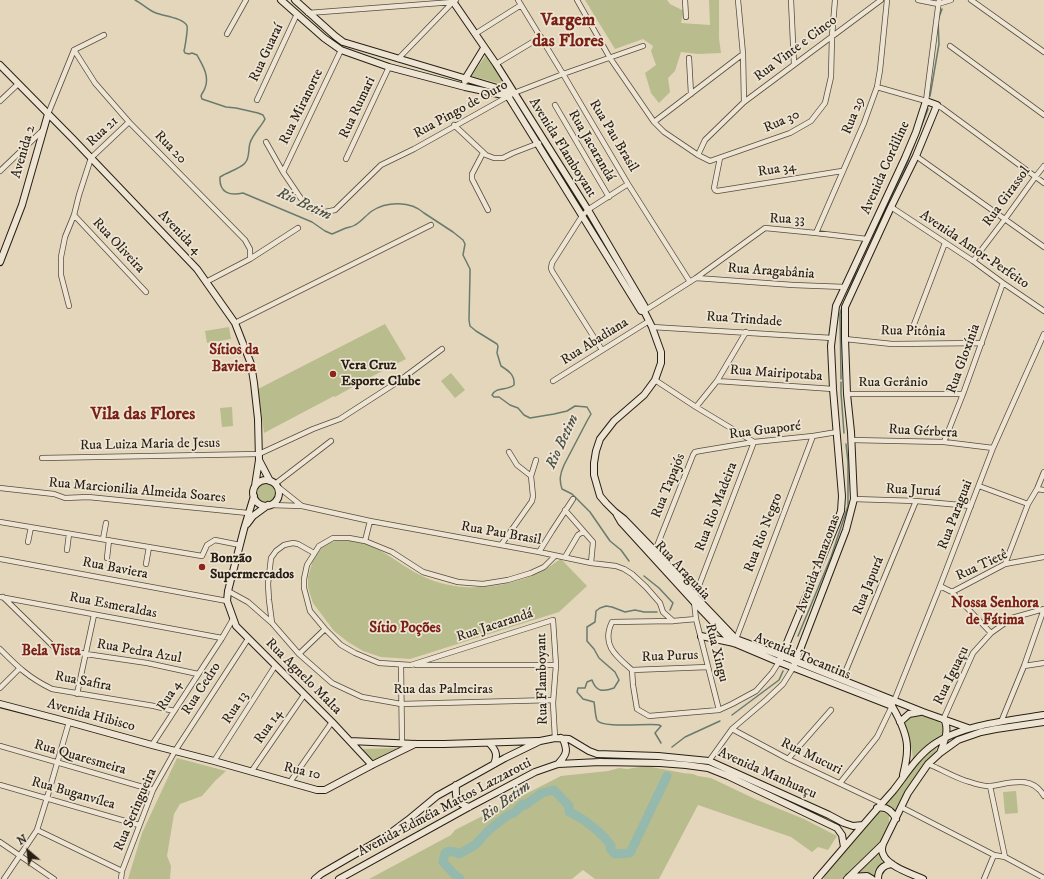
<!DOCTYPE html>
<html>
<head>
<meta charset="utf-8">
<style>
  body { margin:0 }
  #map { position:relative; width:1044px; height:879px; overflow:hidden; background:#e4d6bb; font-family:"IM FELL DW Pica",serif }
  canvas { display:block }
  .north { position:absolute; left:8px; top:831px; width:40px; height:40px; -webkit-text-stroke:3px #ede4d3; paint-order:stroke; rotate:332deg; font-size:11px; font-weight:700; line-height:16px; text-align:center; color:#281f13 }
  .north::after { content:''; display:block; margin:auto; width:14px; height:18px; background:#281f13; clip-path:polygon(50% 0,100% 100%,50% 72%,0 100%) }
</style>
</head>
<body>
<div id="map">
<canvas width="1044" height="879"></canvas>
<div class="north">N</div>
</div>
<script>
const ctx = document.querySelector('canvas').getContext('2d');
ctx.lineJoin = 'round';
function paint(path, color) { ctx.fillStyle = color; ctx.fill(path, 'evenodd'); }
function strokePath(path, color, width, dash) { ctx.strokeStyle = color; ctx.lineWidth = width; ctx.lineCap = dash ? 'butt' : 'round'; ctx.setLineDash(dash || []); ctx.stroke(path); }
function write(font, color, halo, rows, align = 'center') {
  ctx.font = font + ' "IM FELL DW Pica",serif'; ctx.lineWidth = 3.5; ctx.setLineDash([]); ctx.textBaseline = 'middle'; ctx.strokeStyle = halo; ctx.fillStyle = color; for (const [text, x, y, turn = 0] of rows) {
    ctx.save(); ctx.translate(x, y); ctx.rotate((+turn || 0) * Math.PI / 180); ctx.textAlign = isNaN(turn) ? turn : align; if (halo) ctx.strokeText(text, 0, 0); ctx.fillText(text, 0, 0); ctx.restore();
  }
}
paint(new Path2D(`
  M585,0H667L670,4L684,11L681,23L710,25L709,0H719V38L721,53L698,54L681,52L675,71L668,78L670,92L659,103L651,93L645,73L656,65L651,51L653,46L643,39L615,49Z
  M486,55L505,85L471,76Z
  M385,324L406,359L363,381L335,397L334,396L264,433L258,389Z
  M229,327L231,339L207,343L205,331Z
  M451,373L465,390L455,398L441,381Z
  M232,407L233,426L222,427L220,408Z
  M256 493a10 10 0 1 1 20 0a10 10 0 1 1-20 0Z
  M339,540C343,540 347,540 351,540C377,543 399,565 422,576C458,594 505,589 540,572C547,569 554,563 561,559L587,586L559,612L410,659L381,657L363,651L348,642L334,631L313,603L310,594L308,587V577L313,560L322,547L329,543Z
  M920,714C925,715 929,717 933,719C941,723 947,725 942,735L925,747L913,760L912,751L905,723C908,716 913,716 920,714Z
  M937,744C937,752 933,755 928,760C913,778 906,791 896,812L883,805L926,755Z
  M397,748L372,762L361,749Z
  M177,758L226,771L215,781L202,796L180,804L174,814L167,856L171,866L170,879H128L142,833Z
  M646,766L683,773L693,774L698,776L711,778L755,799L804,819L837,836L828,850L818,847L812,852L791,837L698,805L659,879H595L583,870L572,879H369L451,835L455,830L561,776L608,771L619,768L627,769Z
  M1016,791L1018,813L1005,814L1003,792Z
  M878,811L889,814V826L882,840L843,879H824V877Z
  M879,849L885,863L876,878L856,873Z`), '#b9bc8d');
strokePath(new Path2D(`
  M135,0C143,4 148,10 156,13C164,16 184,18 187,26C188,29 185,47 184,51L185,53L189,54L192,53L197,55C202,64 210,76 205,88C204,91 202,93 201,96L202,99L226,107L236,108L258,113L263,115L265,119C261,127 253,134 250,143C248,149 250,158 245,163C240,169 227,172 220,177C219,193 230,196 243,193L312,222L325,231L332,234C337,232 341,230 346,228C349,227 352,227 355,225C361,222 366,215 372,211C387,201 411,201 424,213L453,232L463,240L465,244L463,255L470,269V274L469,320L470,326L476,331L497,344L498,346L497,353L501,366C509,371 515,375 514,385C507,391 497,386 492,395L494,397H499L510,405L518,408L524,415L530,418L554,414L567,411L575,406L587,407L591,414L587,421L564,465C560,474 559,480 562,489L572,494L590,512L610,541L621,550L629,561
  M930,96L939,44L938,20L942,9
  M886,206L904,171L928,109
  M844,303L859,264
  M841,379L840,314L842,307
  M841,382V393L844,433
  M644,576L659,588L673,603L670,610
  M657,612H644L635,610L625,612L612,607L606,606L600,608L596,611L595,622L587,627V641L594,649L599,658L615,672L619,680L614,688C603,692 596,692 592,680L587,682L585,688H578L577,692L583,699L594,702C595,707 595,715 597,720C601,729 649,723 659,725L661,726L655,733L661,743
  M798,636L831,557L848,506V462L846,444
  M732,715L779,680L783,671
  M672,747L685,737L720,721`), '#697b6f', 1.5);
strokePath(new Path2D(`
  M460,879L454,874L443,862L445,853C450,850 454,851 459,854L475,845L489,830L508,815L514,813L523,804L525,805L542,793L554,790L569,806V812C582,817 605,835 611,846L610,848L615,854L630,853L667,776`), '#95b9ad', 9);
const street = new Path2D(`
  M518,0L563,74L628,184L690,282
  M577,0L610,58L654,122L664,132L698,155L710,161L790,133L811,121L825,103L831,77L832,36L835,0
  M685,0L686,17
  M738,0L743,54L744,102
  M791,0L794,64
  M918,0L938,4L951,0
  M971,0L1044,52
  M308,13L453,2
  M227,34L246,0
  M475,34L521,5
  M950,46L1044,115
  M74,50L95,83L129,122L245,240L250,249V259
  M74,50L104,35
  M689,58L691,94
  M398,59L453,2L456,0
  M496,64L541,37
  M877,87L926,101L939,0
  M257,100L297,14
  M0,101L18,84
  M555,105L609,197
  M937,105L942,108L1044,183
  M48,114L74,50
  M654,122L743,54
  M454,125L486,155L494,158H503L513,153L539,143
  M266,142L283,172L306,206L312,211L325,212L335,210L381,165L414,149L514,93L563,74L643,46
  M483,153L472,174V179L488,210
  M698,155L705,140L744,102L881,0
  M916,156L1044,247
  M720,158L714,188L715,190L717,191L842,171
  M346,159L389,67
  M0,171L43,130
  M283,172L341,50
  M891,207L973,261L1003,283L1044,311
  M74,215L146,292
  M816,233L864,123L877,87L880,70L887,0
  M973,261L1005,219L1036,176L1044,166
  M696,278L793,285L845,287
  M206,282L250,259L298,228
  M69,306L61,275V257L65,237L74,215L79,195L91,158L129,122
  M644,311L696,278L765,228L816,233L867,239
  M235,323L431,225
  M652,327L832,338
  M913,327L945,243
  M845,339L892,344L982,343
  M602,350L552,271L551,268L552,263L582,216L589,209L628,184
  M655,380L696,407L754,442L695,596L694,602L696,619L719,710
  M553,381L649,321
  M717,381L833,389
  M847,394H963
  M696,407L717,381L746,332
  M852,440L944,442L993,448
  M944,442L963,394L1003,283
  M42,458L259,454L313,429L340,419L399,381L442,349
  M531,476L536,460
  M275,484L331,441
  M277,486L302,506
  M979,486L1028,504
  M0,488L54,494L65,498L88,497L248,513
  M1037,489L1044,490
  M854,499L916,501L971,506
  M270,505L302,506L370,521L539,552L591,563L616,566L624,569L632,574L646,587L660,603L663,612L673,621
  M565,510L593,542L591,563
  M0,522L202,556L207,545L215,540L240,545
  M103,539L106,523
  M365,541L370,521
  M28,542L31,527
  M501,545L532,501L533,496L531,476L517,465L509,452
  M67,550L69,534
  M655,551L693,455L695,452L700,451L754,442L813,436L837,432
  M539,552L552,531L573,499
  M565,557L578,535L581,533H585
  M107,558L109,540
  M0,559L227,601
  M146,564L149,547
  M1005,564L1028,504L1037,489L1044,472
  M940,586L952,592L991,633
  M228,591L248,602L272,623L299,654L332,683L362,697L401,704L553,700
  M952,592L1005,564L1044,557
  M0,597L222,638
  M3,597L54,647L86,654L147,663L198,674
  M696,619L673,621L612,622C601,645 616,656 632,670L633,685L637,709L649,716L719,710L732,704L756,691L772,673L779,662
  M272,623L269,600L268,584L271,558L276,551L284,545L293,543L298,544L314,553
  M736,639L813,436
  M0,649C18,667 29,678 52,689L154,706L174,711
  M299,654L325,629
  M401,665L402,743
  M416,665H556
  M1024,666L1044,663
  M632,670L708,667
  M842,680L916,501
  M0,688L19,669
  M77,694L94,615
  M943,720L973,653L991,633L1012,618L1044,609
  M1001,722L1024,666L1044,609
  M732,729L788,759L881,803
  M555,738L553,703L556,665L553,620L411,665L379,663L355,653L341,645L325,629L310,611L304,588V579L307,565L319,546L333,538H349L365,541L392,552L423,572L458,582L483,584L508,580L531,573L544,567L555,556
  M152,745L222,638L233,619
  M0,746L153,790
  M788,759L831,710
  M214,761L275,666
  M709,761L732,729L766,700L783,684L793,668
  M928,764C941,769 957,779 970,782C975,784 987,787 991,786C1011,783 1032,775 1044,796
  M251,772L304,695
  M290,782L332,722
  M840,783L877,737L892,706L940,586L993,448L1044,334
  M0,785L139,825
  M990,786L1005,857
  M901,807L994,855L1005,857L1044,878
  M37,830L122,871
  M0,842L54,879
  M4,879L37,830L47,798L69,722
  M121,879L122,871L153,790L175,751L248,639
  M984,879L994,855`);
const secondary = new Path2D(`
  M281,0L324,38L341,50L389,67L465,87L508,96L641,311H644L645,307L588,210L496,64L452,0
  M295,0L335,36L343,42L514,93
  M0,65L73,139L197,269L235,323L251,364L254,383L258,419L259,460L255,486
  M465,81V79L484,48
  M0,262L22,205L48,114
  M644,311L652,327L661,352V363L655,380L644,395L614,421L600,439L596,451L594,463V475L600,496L606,503L615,512L624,519L655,551L695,596L736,639L782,656L923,712L968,728
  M259,460L270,481
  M253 493a13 13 0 1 1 26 0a13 13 0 1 1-26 0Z
  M254,496L244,529L228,591L227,601L236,626L332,722L372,765
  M617,515L621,522L694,602L733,643
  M247,524L253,516L268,505
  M701,636L734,643L779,662L892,706C899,718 908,736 907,750C907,758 905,767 903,775
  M779,662L837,522L841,511L842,496L833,389L831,346L836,306L905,158L916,132L926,101L937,105L916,156L891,207L845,307V339L847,394L851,432L854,499L846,530L793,668
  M0,704L69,722L152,745L214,761L317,790H325L372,765L415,744
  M900,722L909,714L920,712
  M350,741L415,744H444L538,741
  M489,743C496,750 498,755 494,764
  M940,753C944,742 949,732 945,721
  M558,764C567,754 568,751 563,739L561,738
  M456,785C455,798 456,803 469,807
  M877,808C886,806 892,811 896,819
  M883,844C882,848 881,850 883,854C887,866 912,874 923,879
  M849,877L867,876L872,879
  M315,879L321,874L388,835L408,820L437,796L505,758L540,741L555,738L569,739L589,751L597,754L658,756L709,761L829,815L844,823L853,826L863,825
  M339,879L469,807L535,772L558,764L600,762L660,763L686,765L708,768L728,776L837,828L842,835L844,847
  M817,879C842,850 867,820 893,791C905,776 916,757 933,745C960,725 1011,720 1044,715
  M847,879L883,844L908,793L928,764L940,753L958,740L981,732L996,729L1044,722
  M878,879C878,870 883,865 892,864`);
strokePath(street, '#574d3d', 6);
strokePath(secondary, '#281f13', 8);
strokePath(street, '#ede4d3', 4.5);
strokePath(secondary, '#ede4d3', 6);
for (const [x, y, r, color] of [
  [333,374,4,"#8f2418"],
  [202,567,4,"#8f2418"]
]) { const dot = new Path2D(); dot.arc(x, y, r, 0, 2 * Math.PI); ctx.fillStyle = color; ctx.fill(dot); strokePath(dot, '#ede4d3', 1.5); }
write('14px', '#281f13', '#ede4d3', [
  ["Rua Vinte e Cinco",796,49,-37],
  ["Rua Guaraí",267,53,-65],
  ["Rua Miranorte",302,107,-64],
  ["Rua Rumari",358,108,-65],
  ["Rua Pingo de Ouro",461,110,-29],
  ["Rua 29",854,116,-68],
  ["Rua 30",782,122,-24],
  ["Rua 21",103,132,-43],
  ["Rua Pau Brasil",613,136,59],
  ["Rua Jacarandá",591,146,60],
  ["Rua 20",170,148,46],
  ["Avenida Flamboyant",562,148,58],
  ["Avenida 2",24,152,-74],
  ["Avenida Cordiline",886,168,-66],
  ["Rua 34",777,170,-9],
  ["Rua Girassol",1007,197,-54],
  ["Rua 33",787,220,2],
  ["Avenida 4",179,233,46],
  ["Rua Oliveira",118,246,47],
  ["Avenida Amor-Perfeito",974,250,34],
  ["Rua Aragabânia",771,272,4],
  ["Rua Trindade",744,320,4],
  ["Rua Pitônia",913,332,1],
  ["Rua Abadiana",595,342,-32],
  ["Rua Gloxínia",964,359,-70],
  ["Rua Mairipotaba",776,374,4],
  ["Rua Gerânio",893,383],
  ["Rua Guaporé",765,431,-7],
  ["Rua Gérbera",923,432,3],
  ["Rua Luiza Maria de Jesus",150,445,-1],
  ["Rua Tapajós",669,486,-68],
  ["Rua Marcionilia Almeida Soares",137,491,5],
  ["Rua Juruá",913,491,3],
  ["Rua Rio Madeira",717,507,-69],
  ["Rua Paraguai",956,515,-69],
  ["Rua Rio Negro",764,533,-69],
  ["Rua Pau Brasil",501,534,10],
  ["Avenida Amazonas",819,564,-70],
  ["Rua Tietê",982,566,-25],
  ["Rua Baviera",115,569,11],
  ["Rua Araguaia",682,571,47],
  ["Rua Japurá",869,586,-68],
  ["Rua Esmeraldas",113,606,11],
  ["Rua Jacarandá",495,626,-18],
  ["Rua Pedra Azul",139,652,10],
  ["Rua Xingu",716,653,76],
  ["Rua Purus",670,657,-2],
  ["Avenida Tocantins",802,657,22],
  ["Rua Iguaçu",952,676,-64],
  ["Rua Agnelo Malta",303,677,45],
  ["Rua Flamboyant",543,679,-91],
  ["Rua Safira",83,682,11],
  ["Rua Cedro",202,689,-57],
  ["Rua das Palmeiras",443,690],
  ["Rua 4",170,696,-57],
  ["Rua 13",236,708,-57],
  ["Avenida Hibisco",91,716,15],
  ["Rua 14",269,727,-55],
  ["Rua Mucuri",811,757,26],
  ["Rua Quaresmeira",80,758,16],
  ["Rua 10",302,772,13],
  ["Avenida Manhuaçu",767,774,24],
  ["Rua Buganvílea",73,794,16],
  ["Avenida Edméia Mattos Lazzarotti",445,808,-28],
  ["Rua Seringueira",136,810,-67]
]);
write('bold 14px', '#281f13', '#ede4d3', [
  ["Vera Cruz",341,366],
  ["Esporte Clube",341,382],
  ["Bonzão",210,559],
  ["Supermercados",210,575]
], 'left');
write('italic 15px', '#494d41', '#ede4d3', [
  ["Rio Betim",304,205,25],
  ["Rio Betim",563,442,-65],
  ["Rio Betim",506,802,-36]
]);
write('bold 15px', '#7a1f14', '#ede4d3', [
  ["Sítios da",234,351],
  ["Baviera",234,368],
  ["Nossa Senhora",995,604],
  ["de Fátima",995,621],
  ["Sítio Poções",405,629],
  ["Bela Vista",51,652]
]);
write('bold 18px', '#7a1f14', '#ede4d3', [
  ["Vargem",568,21],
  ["das Flores",568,42],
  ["Vila das Flores",143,415]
]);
</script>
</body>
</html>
